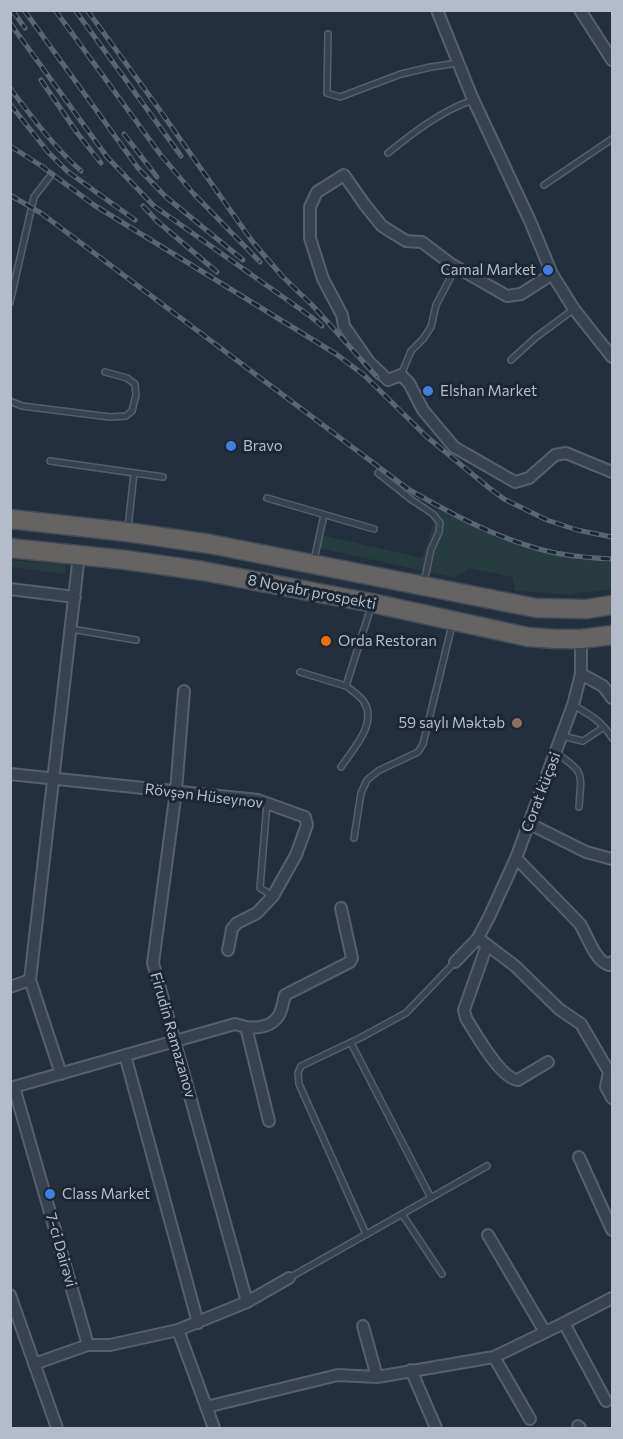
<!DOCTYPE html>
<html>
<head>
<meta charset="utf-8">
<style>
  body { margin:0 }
  #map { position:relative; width:623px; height:1439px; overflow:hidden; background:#242f3e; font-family:Commissioner,sans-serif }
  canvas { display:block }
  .frame { position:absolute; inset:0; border:12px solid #b4bcc9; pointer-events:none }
</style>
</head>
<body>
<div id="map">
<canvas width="623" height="1439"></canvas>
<div class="frame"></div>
</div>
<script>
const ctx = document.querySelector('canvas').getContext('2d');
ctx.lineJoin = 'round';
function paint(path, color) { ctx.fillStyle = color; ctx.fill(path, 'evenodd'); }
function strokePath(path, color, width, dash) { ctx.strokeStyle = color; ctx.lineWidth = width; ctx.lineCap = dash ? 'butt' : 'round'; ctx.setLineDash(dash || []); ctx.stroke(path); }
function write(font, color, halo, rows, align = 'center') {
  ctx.font = font + ' Commissioner,sans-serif'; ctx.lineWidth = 6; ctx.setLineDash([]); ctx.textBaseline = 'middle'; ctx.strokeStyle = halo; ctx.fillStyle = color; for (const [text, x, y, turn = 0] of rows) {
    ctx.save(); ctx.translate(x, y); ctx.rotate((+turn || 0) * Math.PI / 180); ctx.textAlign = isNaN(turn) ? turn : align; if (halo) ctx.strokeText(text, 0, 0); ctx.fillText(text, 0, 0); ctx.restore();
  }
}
paint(new Path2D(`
  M438,509L494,537L531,550L612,563V589L569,594L515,591L512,577L469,568L455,578L319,548L321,535L422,558Z
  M11,560L66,565L65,574L11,567Z`), '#263c3f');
const service = new Path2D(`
  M328,34L327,93L340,97L401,74L431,67L458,63
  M388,153C414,132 441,111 473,100
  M544,185L612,139
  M10,302L34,197L51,175
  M511,360L535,338L574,309
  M401,375L411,351L423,339L431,327L436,305L456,267
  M10,401L22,406L110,417L126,416L132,411L136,395L135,384L127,378L105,372
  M50,461L163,477
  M378,473L412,500L433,514L440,523L439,532L431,550L424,582
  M267,498L374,529
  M128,528L134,473
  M314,560L324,515
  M71,629L136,640
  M300,672L346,686
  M573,705C589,714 603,722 612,738
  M562,736L583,741L604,727
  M556,753C586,773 581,773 579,807
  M341,767C352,750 378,724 364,702C361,696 351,690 346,686L371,607
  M267,803L260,888L273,896
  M354,838L361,793L367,780L378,771L418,752L423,744L452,625
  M351,1043L431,1198
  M402,1214L442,1274
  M366,1234L299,1084L298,1073L301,1066L360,1038L406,1013L455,962
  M289,1278L487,1166`);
const minor = new Path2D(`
  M437,10L472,97L530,221L552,274L574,309L612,357
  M580,10L612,60
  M552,274L521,294L507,296L451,264L422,242L406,241L382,226L365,205L344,175L317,192L310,207V238L323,279L342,315L344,326L369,362L388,380L401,375L409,383L423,410L454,447L515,482L529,478L555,455L566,453L612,472
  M10,589L75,597
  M581,674L603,686L612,698
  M184,691L176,791L153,963L247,1302
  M10,774L258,800L305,817L307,825L296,855L273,896L257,913L237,923L232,929L228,950
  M528,823L586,852L612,859
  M516,858L580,924C588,937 595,961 609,965L612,962
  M478,938L515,966L559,1009L581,1024L609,1072L606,1087L612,1098
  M487,945L464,1010L466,1018C475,1033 501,1079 518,1080L548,1062
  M455,962L478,938L490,915L516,858L573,705L581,674V639
  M10,987L30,980
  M246,1027C258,1029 273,1026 279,1015C282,1010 283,1002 285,995L350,962L352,958L341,908
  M125,1055L198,1323
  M61,1074L30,980L79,555
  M14,1087L88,1345
  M10,1088L235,1024L246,1027L269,1121
  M579,1157L612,1230
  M488,1235L545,1332
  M10,1295L57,1428
  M564,1323L606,1401
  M363,1326L377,1377
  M178,1330L214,1428
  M494,1357L530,1419
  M34,1364L88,1345H110L178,1330L247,1302L289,1278
  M411,1370L436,1428
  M206,1407L338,1375L377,1377L494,1357L564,1323L612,1298
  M578,1426L580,1428`);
const trunk = new Path2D(`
  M10,519L127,532L210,544L536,608L587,609L612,605
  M10,548L126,560L203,571L372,603L528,637L556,639H581L612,635`);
strokePath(service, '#565f6c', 8);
strokePath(minor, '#565f6c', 14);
strokePath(trunk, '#434c59', 21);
strokePath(service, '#38414e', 5);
strokePath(minor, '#38414e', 10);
strokePath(trunk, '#656462', 18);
const rail = new Path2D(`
  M12,10L25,28
  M24,10L138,168L166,197L243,260
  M55,10L160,154L193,193L260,262
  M75,10L181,156
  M87,10L154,102L252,241L282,276L313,306L377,377
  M10,23L107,157L154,206L310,316L322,326
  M41,80L78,134L101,163
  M10,88C32,117 54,147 81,171
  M10,104L48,152L67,171L135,220
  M124,134L157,177
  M10,146L40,165L94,205L336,354L364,375L427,437L488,487L504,499L547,520L577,530L612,537
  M10,195L41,213L408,489C450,513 492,536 539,549C559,555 591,558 612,559
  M143,206L157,221L217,272`);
strokePath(rail, '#5a6575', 5);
strokePath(rail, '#1d2633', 3, [9]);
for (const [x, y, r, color] of [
  [548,270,6,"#3f7fe0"],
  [428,391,6,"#3f7fe0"],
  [231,446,6,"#3f7fe0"],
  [326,641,6,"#e8710a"],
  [517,723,6,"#8d6e63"],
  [50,1194,6,"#3f7fe0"]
]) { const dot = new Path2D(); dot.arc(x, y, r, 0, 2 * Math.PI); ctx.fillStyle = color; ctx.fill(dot); strokePath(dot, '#1d2633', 2); }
write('15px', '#b4bcc9', '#1d2633', [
  ["Camal Market",536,270,"right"],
  ["Elshan Market",440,391],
  ["Bravo",243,446],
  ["Orda Restoran",338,641],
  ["59 saylı Məktəb",505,723,"right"],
  ["Class Market",62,1194]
], 'left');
write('15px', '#b4bcc9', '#1d2633', [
  ["8 Noyabr prospekti",312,592,11],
  ["Corat küçəsi",541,792,-69],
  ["Rövşən Hüseynov",204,796,7],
  ["Firudin Ramazanov",173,1035,74],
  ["7-ci Dairəvi",61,1250,74]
]);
</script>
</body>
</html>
